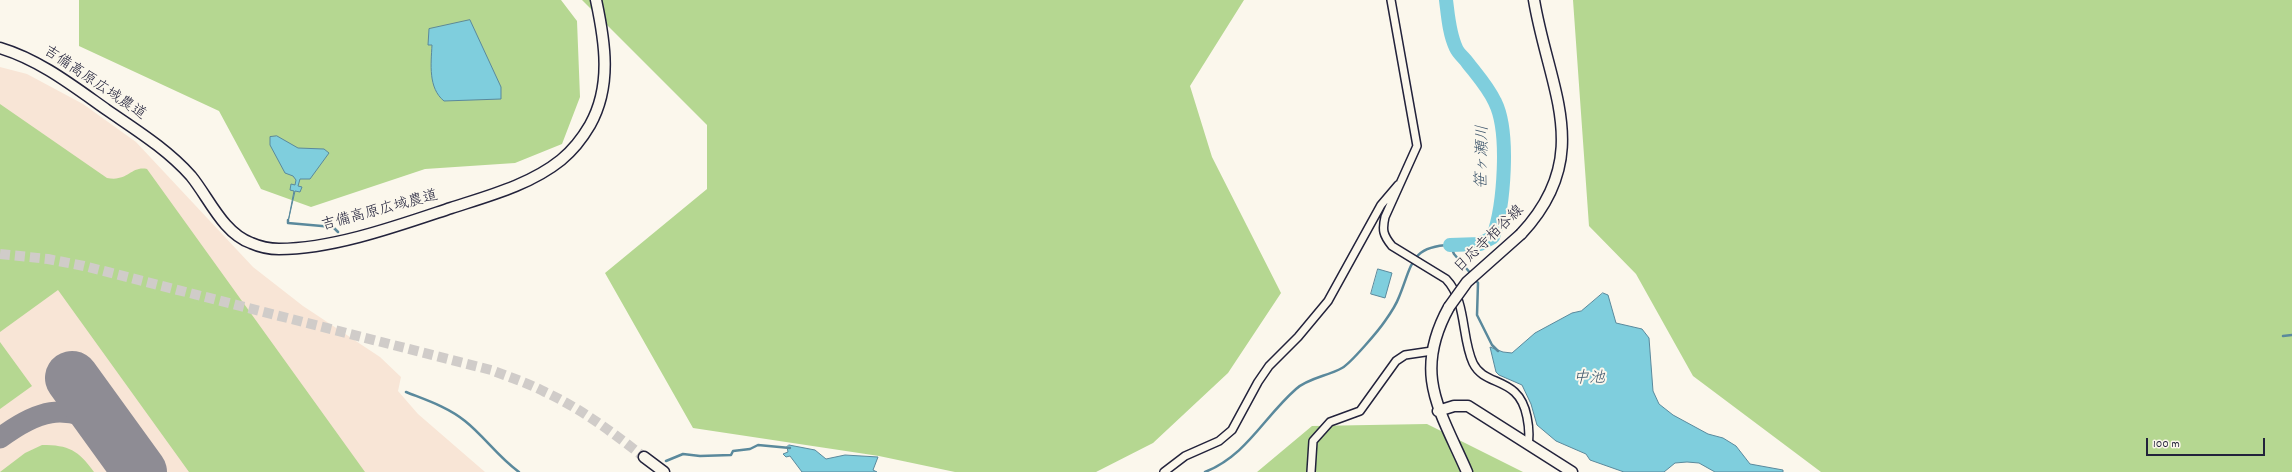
<!DOCTYPE html>
<html>
<head>
<meta charset="utf-8">
<style>
  body { margin:0 }
  #map { position:relative; width:2292px; height:472px; overflow:hidden; background:#fbf7ec; font-family:Dekko,sans-serif }
  canvas { display:block }
  .scale { position:absolute; left:2146px; top:438px; width:119px; height:18px; box-sizing:border-box; border:2px solid #22223b; border-top:0; padding-left:5px; font-size:12px; line-height:14px; white-space:nowrap; color:#22223b; -webkit-text-stroke:3px #fbf7ec; paint-order:stroke }
</style>
</head>
<body>
<div id="map">
<canvas width="2292" height="472"></canvas>
<div class="scale">100 m</div>
</div>
<script>
const ctx = document.querySelector('canvas').getContext('2d');
ctx.lineJoin = 'round';
function paint(path, color) { ctx.fillStyle = color; ctx.fill(path, 'evenodd'); }
function strokePath(path, color, width, dash) { ctx.strokeStyle = color; ctx.lineWidth = width; ctx.lineCap = dash ? 'butt' : 'round'; ctx.setLineDash(dash || []); ctx.stroke(path); }
function write(font, color, halo, rows, align = 'center') {
  ctx.font = font + ' Dekko,"Klee One",sans-serif'; ctx.lineWidth = 4; ctx.setLineDash([]); ctx.textBaseline = 'middle'; ctx.strokeStyle = halo; ctx.fillStyle = color; for (const [text, x, y, turn = 0] of rows) {
    ctx.save(); ctx.translate(x, y); ctx.rotate((+turn || 0) * Math.PI / 180); ctx.textAlign = isNaN(turn) ? turn : align; if (halo) ctx.strokeText(text, 0, 0); ctx.fillText(text, 0, 0); ctx.restore();
  }
}
paint(new Path2D(`
  M0,67L27,74L83,104L136,142L253,267L303,306L380,357L401,377L398,391L418,414L485,472H0Z`), '#f8e5d6');
paint(new Path2D(`
  M79,0H561L577,21L580,97L562,144L515,163L425,169L311,207L261,189L219,111L79,46Z
  M582,0H1244L1190,86L1212,157L1281,293L1228,373L1153,443L1096,472H955L879,456L693,428L605,273L707,189V125Z
  M1573,0H2292V472H1821L1693,376L1636,274L1589,226Z
  M0,104L107,178C129,182 130,166 147,169L365,472H189L58,290L0,332Z
  M0,342L32,386L0,409Z
  M1427,424L1523,472H1257L1312,426Z
  M42,445C69,445 78,450 94,472H0L25,453Z`), '#b5d791');
const water = new Path2D(`
  M470,20L501,87V99L444,101C428,88 431,64 432,45H428L429,29Z
  M277,136L298,148L324,149L329,153L310,179H300L298,186L302,187L300,192L295,191L288,222L294,191L290,190L291,184L295,185L296,180L293,176L285,173L270,145V137Z
  M1378,269L1392,273L1385,298L1371,294Z
  M1603,293L1608,295L1616,323L1642,329L1649,338L1653,391L1659,404L1673,415L1708,434L1723,438L1736,446L1750,464L1783,470V472H1715L1699,463L1687,462L1675,463L1664,472H1624L1590,460L1586,454L1556,441L1537,425L1531,404L1522,385L1499,375L1496,372L1490,347L1503,352L1512,353L1535,333L1572,313L1581,311Z
  M789,445L815,450L826,459L845,455L878,457L873,470L877,472H802L790,456L786,457L783,454L788,452L787,447Z`);
paint(water, '#7fcedd');
strokePath(water, '#5a899c', 1);
strokePath(new Path2D(`
  M288,220V223L333,227L338,232
  M1475,279L1478,283L1477,315L1492,345L1498,351
  M2283,336L2292,335
  M406,392C426,400 448,407 465,421C484,436 498,457 519,472
  M666,461L683,454L700,456L731,455L733,451L750,449L758,445L790,448
  M1205,472C1247,455 1263,418 1296,389C1308,378 1328,376 1342,368C1351,363 1379,330 1385,321C1390,314 1396,305 1399,297C1412,266 1410,246 1450,245L1454,254L1472,275`), '#5a899c', 2.5);
strokePath(new Path2D(`
  M1446,0C1448,15 1449,33 1456,48C1458,53 1464,58 1467,62C1477,75 1488,87 1495,102C1510,132 1504,206 1493,237L1480,244L1450,245`), '#7fcedd', 14);
strokePath(new Path2D(`
  M0,438C38,410 62,403 106,425`), '#8e8c94', 21);
strokePath(new Path2D(`
  M72,378L140,472`), '#8e8c94', 54);
strokePath(new Path2D(`
  M0,254L48,259L84,266L491,370C509,377 528,383 545,392C582,409 613,433 644,457`), '#d0ccc9', 10, [10, 5]);
const street = new Path2D(`
  M1391,0L1417,146L1385,217C1382,230 1383,235 1392,246L1446,279C1467,301 1461,337 1473,363C1485,388 1519,375 1527,417C1529,427 1530,434 1528,444
  M1164,472L1185,456L1219,441L1232,430L1258,382L1269,366L1298,337L1328,301L1381,205L1398,185
  M1311,472L1313,441L1330,422L1360,411L1396,361L1405,355L1432,351`);
const secondary = new Path2D(`
  M0,48C40,60 73,86 107,110C136,130 167,149 191,176C209,198 223,233 251,243C260,247 269,249 279,249C334,249 400,225 451,208C488,196 530,185 561,160C572,151 583,137 590,125C612,86 605,42 596,0
  M1521,234C1595,155 1549,90 1534,0
  M1449,307C1412,374 1440,410 1467,472
  M1438,411L1454,406H1468L1572,472
  M644,457L664,472`);
strokePath(street, '#22223b', 10);
strokePath(secondary, '#22223b', 13);
strokePath(street, '#fbf7ec', 7);
strokePath(secondary, '#fbf7ec', 10);
const secondaryBridge = new Path2D(`
  M1449,307L1467,282L1521,234`);
strokePath(secondaryBridge, '#22223b', 13, []);
strokePath(secondaryBridge, '#fbf7ec', 10);
write('15px', '#22223b', '#fbf7ec', [
  ["吉備高原広域農道",94,84,34],
  ["吉備高原広域農道",380,212,-15],
  ["日応寺栢谷線",1490,240,-44]
]);
write('italic 16px', '#3e566c', '#fbf7ec', [
  ["笹ヶ瀬川",1484,157,-89],
  ["中池",1589,380]
]);
</script>
</body>
</html>
